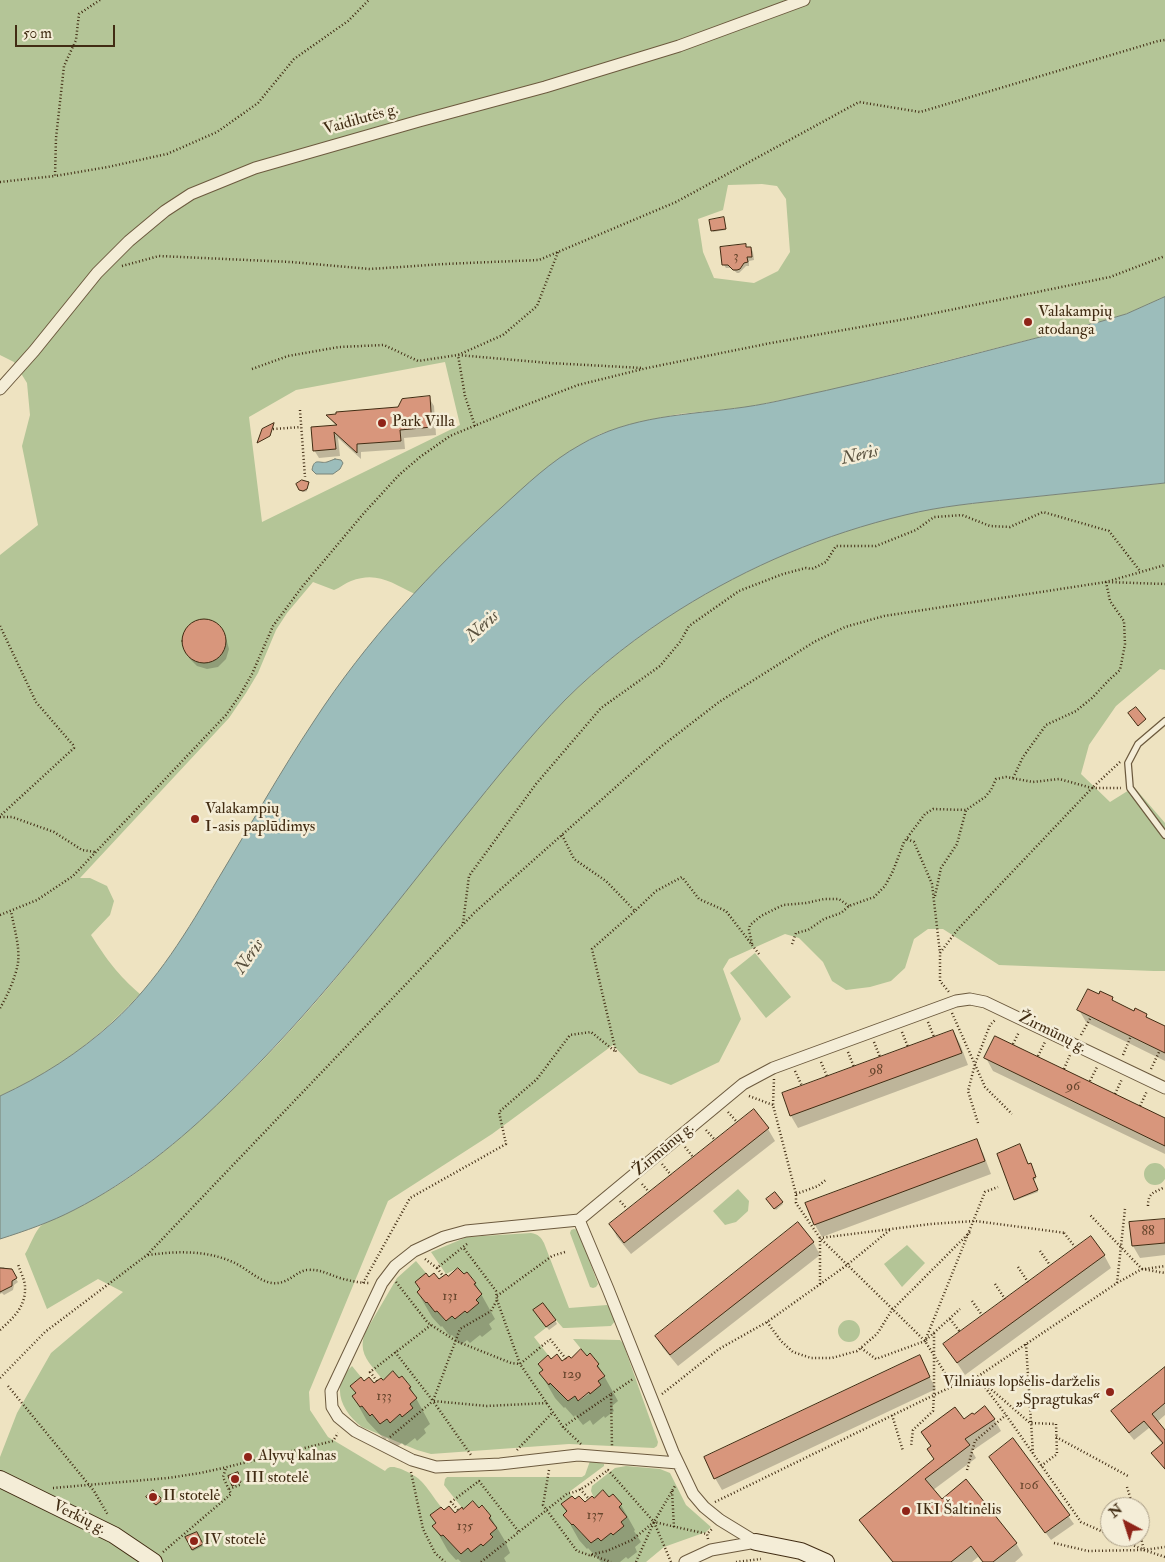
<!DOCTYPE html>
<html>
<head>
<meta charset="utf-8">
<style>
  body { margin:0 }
  #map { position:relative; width:1165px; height:1562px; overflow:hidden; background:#eee3c1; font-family:"IM FELL Double Pica",serif }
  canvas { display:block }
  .north { position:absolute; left:1100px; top:1497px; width:50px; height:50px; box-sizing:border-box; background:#f4edd7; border:1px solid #aca089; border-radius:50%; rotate:320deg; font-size:14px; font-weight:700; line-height:20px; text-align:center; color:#412c13 }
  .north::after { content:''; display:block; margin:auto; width:18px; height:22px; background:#8f2418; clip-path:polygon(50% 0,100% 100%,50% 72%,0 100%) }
  .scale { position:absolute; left:15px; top:25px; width:100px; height:22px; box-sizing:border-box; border:2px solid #412c13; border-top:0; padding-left:6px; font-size:15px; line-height:18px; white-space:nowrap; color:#412c13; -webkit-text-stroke:4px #f4edd7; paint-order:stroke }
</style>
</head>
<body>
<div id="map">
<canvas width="1165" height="1562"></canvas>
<div class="north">N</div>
<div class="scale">50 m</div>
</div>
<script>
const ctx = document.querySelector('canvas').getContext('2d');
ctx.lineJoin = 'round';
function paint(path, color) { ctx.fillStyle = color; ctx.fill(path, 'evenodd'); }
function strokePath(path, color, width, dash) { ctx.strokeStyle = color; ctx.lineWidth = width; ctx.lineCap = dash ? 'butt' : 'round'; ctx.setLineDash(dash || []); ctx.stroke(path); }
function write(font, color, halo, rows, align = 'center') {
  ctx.font = font + ' "IM FELL Double Pica",serif'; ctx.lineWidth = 5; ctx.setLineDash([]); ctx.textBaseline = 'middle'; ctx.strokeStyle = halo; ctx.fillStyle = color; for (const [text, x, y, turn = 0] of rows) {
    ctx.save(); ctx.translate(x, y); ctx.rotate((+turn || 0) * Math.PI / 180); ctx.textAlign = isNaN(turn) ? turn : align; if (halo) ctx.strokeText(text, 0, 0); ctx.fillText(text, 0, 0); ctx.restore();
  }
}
paint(new Path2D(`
  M0,0H1165V297L1126,314L1099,322L834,389L748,407L679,414L649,420L624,426L600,434L580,445L550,465L460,547L415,594C392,583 377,571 351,581C345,583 340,588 334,590L313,582L287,613L276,630L258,673L246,693L229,718L80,878H90L107,886L114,901L110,915L91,935C107,960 118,975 140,994C97,1040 57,1070 0,1096V555L38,525L22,446L30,415L27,383L14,362L0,355ZM762,184L777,186L786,199L790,252L778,271L754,283L714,278L703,252L698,219L723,210L728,185ZM445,362L460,425L262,522L249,417L296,390Z
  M1165,483V670L1160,669L1116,706L1089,745L1081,774L1110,802L1134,787L1165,823V971H1154L999,965L943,929H928L914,939L905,968L891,981L870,987L846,990L832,981L823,962L799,938L785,934L729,959L723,969L741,1019L719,1062L671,1085L639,1073L613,1045L492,1134L388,1201L309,1392L310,1410L328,1437L385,1471C387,1469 388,1467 392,1467C398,1466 417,1476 421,1481C428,1488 434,1498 441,1507L430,1515L436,1523L433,1526L441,1536L443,1535L461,1554L468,1548L471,1552L481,1544L483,1546L493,1538L490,1534L497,1528L489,1518L491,1516L483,1505L479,1508L473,1501L463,1509L444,1485L445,1479L447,1477H582L585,1475L590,1461L604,1464V1466L569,1492L572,1496L561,1504L567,1511L563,1515L571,1525L573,1524L582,1534L583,1533L591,1543L598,1538L601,1541L611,1533L613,1535L624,1526L621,1522L627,1517L619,1507L622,1504L613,1494L609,1497L603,1490L594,1498L591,1491L592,1486L615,1468L626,1466L660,1469L670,1473L686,1505L711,1527L706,1532L664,1547L646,1562H0V1457L17,1413L51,1353L123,1292L98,1279L47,1309L25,1254C30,1246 33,1236 39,1228C45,1220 66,1214 76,1209C100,1196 123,1183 144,1167C184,1137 221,1102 257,1066C362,960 443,833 543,723C638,619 771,546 907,514C942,506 979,503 1014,499C1065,494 1115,488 1165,483Z
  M755,953L791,997L766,1018L730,973Z
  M1144 1174a11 11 0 1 1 22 0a11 11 0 1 1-22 0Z
  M738,1189L749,1201L748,1211L736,1222L725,1225L713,1211Z
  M574,1229L578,1230L598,1284L596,1287L593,1288L590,1287L570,1233L571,1230Z
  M531,1233C538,1234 541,1237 544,1243L569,1308L607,1305L610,1307L615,1321L611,1326L566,1328H563L556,1320L534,1337L548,1355L538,1363L543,1370L540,1374L548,1384L550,1383L568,1401L575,1396L579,1401L601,1385L598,1381L605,1376L597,1366L599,1364L590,1353L587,1356L573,1339L620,1340L623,1343L658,1442L657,1446L654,1448L569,1444L431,1454L417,1450L362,1427C341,1411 330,1386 352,1366L361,1377L350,1386L356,1393L352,1396L360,1407L362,1406L370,1416L372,1414L380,1424L387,1419L391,1422L400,1414L402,1416L413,1408L410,1404L417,1398L409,1388L411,1386L402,1376L399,1378L393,1372L383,1380C370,1363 356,1353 366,1331L397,1278L416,1261L426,1273L415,1282L420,1289L417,1292L425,1303L427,1302L435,1312L437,1311L445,1321L452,1316L455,1319L465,1311L467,1313L478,1304L476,1300L482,1294L474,1284L476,1282L467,1272L464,1274L458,1268L446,1274L431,1252L467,1237Z
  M907,1245L925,1263L902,1287L884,1264Z
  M838 1331a11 11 0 1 1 22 0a11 11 0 1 1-22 0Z`), '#b4c597');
const water = new Path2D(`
  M1165,297V483C1114,488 1064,494 1013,499C977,503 941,506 905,515C825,534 749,566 679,610C639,635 599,666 565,700C528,738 495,780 461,822C386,916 313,1013 225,1097C180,1141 131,1181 74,1210C51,1222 25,1231 0,1239V1096C41,1077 79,1053 113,1022C157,982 188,930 218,879C250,826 280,772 314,721C366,641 432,570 502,507C526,485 551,461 580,445C630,415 689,415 745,407C759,405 774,402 787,399C892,377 995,348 1099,322L1126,314Z
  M335,459L341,460L343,463L340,469L333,474H316L312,470C314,457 320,464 327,462C330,461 332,460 335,459Z`);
paint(water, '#9cbdbb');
strokePath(water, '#788378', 1);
paint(new Path2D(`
  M724,220L726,230L713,232L710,221Z
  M745,245L747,248H751L753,252L754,260L749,261V266H746L739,273H737L731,268H726L724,265Z
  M429,398L434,406L436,435L404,438L405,449L361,452V459L338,438L340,456L319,458L314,450L336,426L328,416L399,408Z
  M298,484H308L307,491L304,492L301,491Z
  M204,620L215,624L222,631L226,638L229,649L226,659L218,667L207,669L197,666L189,658L186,652L183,641L186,631L194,623Z
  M1100,996L1112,998L1115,1003L1134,1012L1146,1015L1149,1020L1165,1027V1061L1086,1022L1079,1010Z
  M953,1031L960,1044L968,1065L798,1128L791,1116Z
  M986,1058L1165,1119V1154L993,1071Z
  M768,1129L775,1141L631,1254L617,1237L610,1224Z
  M976,1141L983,1153L991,1174L822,1237L815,1225L807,1204Z
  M998,1154L1031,1166L1036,1179L1033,1180L1038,1192L1016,1200Z
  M775,1193L783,1204L776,1210L767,1199Z
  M1165,1220V1255L1140,1258L1133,1246Z
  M813,1242L820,1255L678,1366L663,1348L656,1336Z
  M1104,1255L1111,1268L965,1375L945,1345Z
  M0,1267H4L6,1270L11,1271L18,1282L14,1285L13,1290L4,1295L2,1293L0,1294Z
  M448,1278L475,1283L495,1319L489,1324L492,1329L482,1337L480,1335L470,1343L467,1340L461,1345L452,1335L450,1336L442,1326L441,1327L432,1317L418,1293L429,1279L439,1281Z
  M536,1314L555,1320L557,1324L549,1330Z
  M919,1357L936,1389L722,1490L715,1478Z
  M551,1361L562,1363L598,1365L618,1401L612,1406L614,1411L605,1418L604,1416L593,1425L590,1420L583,1425L575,1415L574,1417L565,1407L564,1408L555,1398L541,1374Z
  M1165,1368V1415L1157,1422L1165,1432V1470L1153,1453L1163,1445L1149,1428L1134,1440L1117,1419L1113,1411Z
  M364,1383L374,1385L410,1387L430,1424L424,1429L426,1433L417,1441L415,1438L405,1446L402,1443L395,1448L387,1438L385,1440L367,1421L353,1396L356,1394L352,1386Z
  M994,1419L1001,1431L972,1451L976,1458L933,1490L941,1501L1016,1543L1023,1555L1015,1562H982L978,1557L972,1562H892L868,1532L861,1520L935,1460L928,1450L931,1447L922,1433L964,1421Z
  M1013,1440L1074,1524L1051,1540L990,1457Z
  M593,1499H609L621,1505L635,1530L634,1531L641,1542L635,1547L637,1552L628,1559L626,1557L620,1562H601L588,1548L587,1549L579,1540L565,1515L567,1513L562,1505L585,1504Z
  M479,1509L490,1516L505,1541L510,1553L504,1558L506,1562H461L458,1559L456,1560L448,1551L434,1526L444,1512L454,1515Z
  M196,1533L203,1546L193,1551L187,1538Z`), '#0003');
const building = new Path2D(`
  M724,217L726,229L711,231L709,220Z
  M746,244V247H751L752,257H747L748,262L744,263L740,269L737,270H733L728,265H722L720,247Z
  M430,396L432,427L400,430L401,441L357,444V453L334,432L336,449L313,451L311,427L337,425L326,415L336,414V412L398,407L402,399Z
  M274,423L270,436L257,443L262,429Z
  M302,480L309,482L307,489L303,491L299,490L296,484Z
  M182 641a22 22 0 1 1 44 0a22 22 0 1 1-44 0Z
  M1136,707L1146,719L1138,726L1128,713Z
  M1088,989L1099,994L1100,991L1113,997L1112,1000L1134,1011L1135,1008L1147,1014L1146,1017L1165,1026V1053L1077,1010Z
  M953,1030L962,1053L790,1116L782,1093Z
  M995,1036L1165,1118V1146L984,1058Z
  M754,1109L769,1128L624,1243L609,1224Z
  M977,1139L985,1161L814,1225L805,1203Z
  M1020,1144L1028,1164L1031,1163L1036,1177L1033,1178L1038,1190L1014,1200L997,1154Z
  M775,1192L783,1202L774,1209L766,1199Z
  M1165,1219V1243L1132,1246L1129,1222Z
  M798,1222L814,1242L670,1355L655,1336Z
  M1091,1236L1105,1255L957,1363L943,1344Z
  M0,1268L12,1269L17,1278L12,1281V1286L0,1292Z
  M458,1268L464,1274L467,1272L476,1283L474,1284L482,1294L476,1300L479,1303L467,1313L465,1311L455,1319L452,1316L446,1321L437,1311L435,1312L427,1302L426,1303L417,1292L420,1289L415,1282L426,1273L429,1277L434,1273L439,1279L446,1274L448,1276Z
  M543,1303L556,1320L546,1327L533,1310Z
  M581,1349L587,1356L590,1353L599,1364L597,1366L605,1376L598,1381L601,1385L590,1394L589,1392L578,1401L575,1396L568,1401L550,1383L549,1385L539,1373L543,1370L538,1364L548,1355L551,1359L557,1354L562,1361L569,1356L571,1358Z
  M920,1355L930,1377L714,1479L704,1457Z
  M1165,1367V1403L1152,1414L1165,1430V1469L1151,1453L1163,1443L1144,1421L1129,1433L1111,1411Z
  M393,1371L399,1378L402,1376L411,1387L409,1388L417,1398L410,1404L413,1408L402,1417L400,1414L390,1423L387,1419L380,1424L372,1414L370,1416L362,1406L360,1407L352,1396L356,1393L350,1386L361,1377L364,1381L369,1377L374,1383L381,1378L383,1380Z
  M985,1406L995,1419L965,1439L970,1445L925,1479L942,1499L966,1479L1017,1543L993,1562H983L971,1546L951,1562H893L859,1520L934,1459L927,1449L931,1446L921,1432L955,1407L964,1419L972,1413L974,1414Z
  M1013,1438L1070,1515L1045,1533L989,1457Z
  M238,1472L241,1482L232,1486L228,1476Z
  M153,1490L161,1498V1501L156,1505L146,1497Z
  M603,1490L609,1497L613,1494L622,1504L619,1507L627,1517L621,1522L624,1526L613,1535L611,1533L601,1541L598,1538L591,1543L573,1524L572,1525L563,1515L567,1511L561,1504L572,1496L575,1499L579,1496L585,1502L592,1496L594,1498Z
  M473,1501L479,1508L482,1505L491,1516L489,1518L497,1528L490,1534L493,1537L483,1546L481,1544L471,1552L468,1548L461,1554L443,1535L441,1536L432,1526L436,1523L430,1515L441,1507L444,1510L449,1506L455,1513L462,1507L463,1509Z
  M197,1532L203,1544L192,1550L185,1537Z`);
paint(building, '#d8967c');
strokePath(building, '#412c13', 1);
const lane = new Path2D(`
  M1165,721L1138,744L1128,763L1130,788L1165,835`);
const street = new Path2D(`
  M0,389L34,351L97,273L129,241L165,211L191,194L255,168L419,121L545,87L679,46L804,0
  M579,1220L466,1231L444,1237L414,1251L395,1266L382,1283L331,1391L332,1407L338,1417L355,1431L412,1460L436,1467L500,1464L578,1455L678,1463
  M579,1220L743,1084L773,1068L956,1001L970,999L985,1002L1165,1088
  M579,1220L608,1289L673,1452L693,1494L704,1507L720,1520L756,1542
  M685,1562L711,1550L756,1542`);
const secondary = new Path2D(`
  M0,1479L114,1535L154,1562
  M756,1542L801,1551L826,1562`);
strokePath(lane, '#6c5a3e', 8);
strokePath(street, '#6c5a3e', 13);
strokePath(secondary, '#412c13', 18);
strokePath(new Path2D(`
  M100,0L79,14L76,40L64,66L56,138L55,176L108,167L167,154L217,132L258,103L294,59L348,21L369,0
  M0,182L55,176
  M122,266L159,256L291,262L370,269L444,264L539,260L676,202L859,102L920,112L1158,41L1165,40
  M252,369L288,356L339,347L384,345L418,361L458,355L549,363L643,368
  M300,410L305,477
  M475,426L465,396L458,355L503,335L537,306L558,252
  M273,429L301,427
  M0,626L36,702L73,745L74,748L0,816
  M1120,762L1092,788H1121
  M1013,778L1023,757L1046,725L1076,711L1092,698L1109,680L1120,670L1125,644L1124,621L1110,601L1106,582L1165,584
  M0,817H12L54,832L82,850L95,852
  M562,835L574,859L606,881L635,911L656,891L682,877L699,899L726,911L759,954
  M907,839L914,842L932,884L940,953
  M935,896L941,868L957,844L966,810
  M0,915L37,900L73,876L226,715L240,695L252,674L273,626L302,587L364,513L399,475L420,457L450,436L510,411L578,385L647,368L771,343L911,318L1110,277L1165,256
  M463,923L469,876L536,784L601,708L660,666L680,642L689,626L739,591L783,574L806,568L812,569L826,562L836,546H876L916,530L934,517L962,515L990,526L1010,527L1043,512L1109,531L1140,571
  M752,944L749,930L750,925L761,916L783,905L806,903L824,899H839L849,906
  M792,944L796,933L808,930L824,919L841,913L849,906L874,897L885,886L893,871L904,842L925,814L933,809L966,810L985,797L991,790L996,779L1006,777L1033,782L1059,779L1092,788L958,929L940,953V981L949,992
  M0,1008C7,997 16,976 18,963C20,946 14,928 11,911
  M952,1013L985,1087L1012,1114
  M928,1022L934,1037
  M902,1032L908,1047
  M1081,1035L1091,1017
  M874,1042L880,1057
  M1013,1044L1019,1032
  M848,1052L854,1067
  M1123,1055L1131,1036
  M1038,1056L1045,1042
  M821,1062L827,1076
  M1064,1069L1070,1055
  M1151,1069L1160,1050
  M795,1071L802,1086
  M774,1079L773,1105L796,1194V1203L820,1238L925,1341L953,1386L934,1395L933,1411L913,1430L911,1446
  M1090,1081L1097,1067
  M1115,1094L1122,1079
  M749,1096L773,1105
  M1140,1106L1147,1091
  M728,1112L737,1122
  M978,1123L968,1091L975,1064L990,1025L995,1020
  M706,1130L715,1140
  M685,1147L693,1157
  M662,1164L671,1175
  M642,1184L649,1192
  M796,1194L818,1186L827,1179
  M620,1201L627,1209
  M1148,1206C1148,1192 1154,1193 1165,1187
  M1064,1233L1075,1247
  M467,1244L463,1247L496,1291L497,1300L491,1311L460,1329L433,1401L471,1455
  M1040,1251L1050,1265
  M148,1255C178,1251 207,1250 235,1263C247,1269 259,1281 272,1283C288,1285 296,1271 307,1270C321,1269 327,1274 340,1278C350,1281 360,1283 370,1283
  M425,1259L437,1268L463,1247
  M1018,1267L1028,1282
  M437,1268L443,1276
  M1142,1269L1165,1273
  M1145,1269L1165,1266
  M396,1282L428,1323L456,1341L511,1363L520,1364L548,1341
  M363,1283L410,1198L506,1144L499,1112L537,1079L570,1035L591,1032L616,1052L592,949L635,911
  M1117,1283L1125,1209
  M820,1284V1238L931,1224L975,1221L1066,1233
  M995,1284L1005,1299
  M497,1296L552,1256L565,1252
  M497,1300L520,1364L563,1427L581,1444
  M972,1301L982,1315
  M950,1319L960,1332
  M767,1322L781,1341L793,1352L811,1358H832L857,1351L877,1334L892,1310L970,1232
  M0,1330C13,1318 26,1307 25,1287C25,1280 20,1271 18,1264
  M550,1339L566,1359
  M926,1340L960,1309
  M1026,1344L1033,1453
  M861,1348L876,1359L925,1341L985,1192L998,1187
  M395,1352L433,1401L487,1406L547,1403
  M0,1378L45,1332L147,1255L474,913L662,746L719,702L814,642L845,627L884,616L1106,582L1165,565
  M377,1381L370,1372L431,1325
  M981,1382L1006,1415L1081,1522L1110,1535
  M8,1386L94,1491L108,1515
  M953,1386L978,1378
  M611,1394L633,1379
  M662,1394L719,1349L767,1322L847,1265L891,1229
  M892,1415L903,1451
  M563,1427L611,1394L612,1446
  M390,1437L433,1401
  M1056,1437L1128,1476
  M517,1450L553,1412
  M1041,1466L1057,1454L1056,1424L1030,1423L977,1377L1117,1283L1142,1269L1090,1215
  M549,1470L543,1505L577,1551L589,1555L607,1551L632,1540L654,1522L707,1534
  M967,1470L975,1441L1006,1415
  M411,1472L423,1529L435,1553L445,1562
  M1127,1487L1133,1507
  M53,1488L168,1478L200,1473L223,1468L333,1441L338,1433
  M229,1489L242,1484
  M580,1489L589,1499
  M672,1491L674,1527
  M715,1502L934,1395V1333
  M458,1510L451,1502L479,1481L519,1532
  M1140,1534L1144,1550
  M1115,1537L1144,1550L1165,1547
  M708,1539L707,1534L712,1529
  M1054,1543L1088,1551L1144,1550L1165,1557
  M163,1552L231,1494L223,1477L226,1468
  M591,1555L611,1562
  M481,1562L568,1493C580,1493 598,1477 608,1470L654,1522L671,1562
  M636,1562L654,1522L675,1486
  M736,1562L761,1559`), '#412c13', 2.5, [1, 2.5]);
strokePath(lane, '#f4edd7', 5.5);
strokePath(street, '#f4edd7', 11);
strokePath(secondary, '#f4edd7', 16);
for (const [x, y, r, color] of [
  [1028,322,5,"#8f2418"],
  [382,423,5,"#8f2418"],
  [195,819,5,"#8f2418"],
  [1110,1392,5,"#8f2418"],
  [248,1457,5,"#8f2418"],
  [235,1479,5,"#8f2418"],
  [153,1497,5,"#8f2418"],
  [906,1511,5,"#8f2418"],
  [194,1541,5,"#8f2418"]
]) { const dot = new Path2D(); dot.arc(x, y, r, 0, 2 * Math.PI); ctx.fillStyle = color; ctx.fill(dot); strokePath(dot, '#f4edd7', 2); }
write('14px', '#67462d', null, [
  ["3",736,257],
  ["98",876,1071],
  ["96",1073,1087],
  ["88",1148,1232],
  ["131",450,1297],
  ["129",572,1375],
  ["133",384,1397],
  ["106",1029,1486],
  ["137",595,1516],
  ["135",465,1527]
]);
write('16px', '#412c13', '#f4edd7', [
  ["Vaidilutės g.",361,120,-16],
  ["Žirmūnų g.",1052,1033,26],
  ["Žirmūnų g.",664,1150,-40],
  ["Verkių g.",79,1518,26]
]);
write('16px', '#412c13', '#f4edd7', [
  ["Valakampių",1038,313],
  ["atodanga",1038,331],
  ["Park Villa",392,423],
  ["Valakampių",205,810],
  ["I-asis paplūdimys",205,828],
  ["Vilniaus lopšelis-darželis",1100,1383,"right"],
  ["„Spragtukas“",1100,1401,"right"],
  ["Alyvų kalnas",258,1457],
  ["III stotelė",245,1479],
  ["II stotelė",163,1497],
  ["IKI Šaltinėlis",916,1511],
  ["IV stotelė",204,1541]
], 'left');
write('italic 18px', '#58503d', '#f4edd7', [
  ["Neris",860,456,-13],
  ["Neris",483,627,-42],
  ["Neris",250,957,-55]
]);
</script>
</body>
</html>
